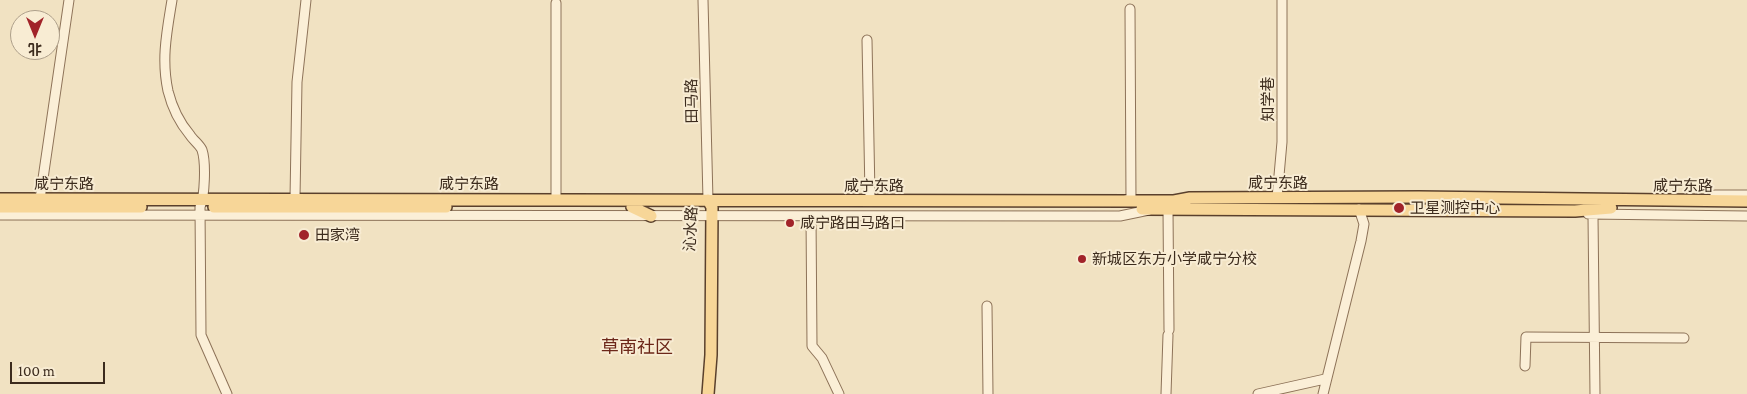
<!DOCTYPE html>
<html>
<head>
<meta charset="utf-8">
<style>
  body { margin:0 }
  #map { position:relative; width:1747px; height:394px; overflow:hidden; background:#f1e2c2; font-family:"Crimson Pro","Noto Sans SC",serif }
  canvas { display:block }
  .north { position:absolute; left:10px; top:10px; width:50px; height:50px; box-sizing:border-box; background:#f8ecd3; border:1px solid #ad9f8a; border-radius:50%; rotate:180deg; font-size:14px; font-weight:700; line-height:20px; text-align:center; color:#3c2b1d }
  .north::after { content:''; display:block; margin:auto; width:18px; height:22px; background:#a12329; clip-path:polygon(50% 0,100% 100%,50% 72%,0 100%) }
  .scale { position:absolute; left:10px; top:362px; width:95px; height:22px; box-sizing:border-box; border:2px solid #3c2b1d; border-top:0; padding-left:6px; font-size:15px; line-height:18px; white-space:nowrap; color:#3c2b1d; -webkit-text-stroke:4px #f8ecd3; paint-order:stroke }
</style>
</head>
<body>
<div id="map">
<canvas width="1747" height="394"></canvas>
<div class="north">北</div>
<div class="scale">100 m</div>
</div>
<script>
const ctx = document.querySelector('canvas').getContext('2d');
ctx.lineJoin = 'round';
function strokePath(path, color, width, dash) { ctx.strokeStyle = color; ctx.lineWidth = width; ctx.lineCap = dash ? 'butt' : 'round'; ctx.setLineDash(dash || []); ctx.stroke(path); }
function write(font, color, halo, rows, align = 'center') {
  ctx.font = font + ' "Crimson Pro","Noto Sans SC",serif'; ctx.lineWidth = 4; ctx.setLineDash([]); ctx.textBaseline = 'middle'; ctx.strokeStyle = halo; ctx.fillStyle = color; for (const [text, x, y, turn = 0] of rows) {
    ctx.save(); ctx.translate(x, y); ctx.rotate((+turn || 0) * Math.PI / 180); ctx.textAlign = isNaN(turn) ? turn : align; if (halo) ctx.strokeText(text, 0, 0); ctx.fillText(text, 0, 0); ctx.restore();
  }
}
const minor = new Path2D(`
  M172,0C167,31 161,59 168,91C172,107 179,122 190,135C193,140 200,145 202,150C206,162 205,196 200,207L201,335L227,394
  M703,0L708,200
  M867,40L870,195
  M556,195V3
  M1715,195H1747
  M295,198L297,82L306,0
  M1277,198L1282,142V0
  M40,199L69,0
  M1126,200L1131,201L1130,9
  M1168,209L1169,330
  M1588,214L1747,216
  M0,215L1120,216L1149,210
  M811,216L812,346L822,358L839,394
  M1593,216L1595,394
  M987,306L988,394
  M1525,366L1526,337L1684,338
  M1166,394L1168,335
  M1258,394L1325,379
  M1323,394L1361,241L1364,224L1359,209`);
const major = new Path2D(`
  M0,199L1131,201H1174L1190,198L1419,197L1747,201
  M708,200L712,207L711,355L708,394
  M0,207H141
  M214,207H446
  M632,207L651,216
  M1142,209L1575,211L1611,208`);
strokePath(minor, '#8d7258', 11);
strokePath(major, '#5a402c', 14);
strokePath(minor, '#fbefd7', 9);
strokePath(major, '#f7d698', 11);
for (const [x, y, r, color] of [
  [1399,208,6,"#a12329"],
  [790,223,5,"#a12329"],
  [304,235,6,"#a12329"],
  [1082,259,5,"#a12329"]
]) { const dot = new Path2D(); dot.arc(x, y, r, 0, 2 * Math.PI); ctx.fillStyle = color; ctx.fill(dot); strokePath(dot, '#f8ecd3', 2); }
write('15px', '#3c2b1d', '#f8ecd3', [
  ["知学巷",1268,99,-90],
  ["田马路",692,101,-91],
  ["咸宁东路",1278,183],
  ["咸宁东路",64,184],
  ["咸宁东路",469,184],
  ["咸宁东路",874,186],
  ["咸宁东路",1683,186],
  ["沁水路",691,229,-87]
]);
write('15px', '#3c2b1d', '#f8ecd3', [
  ["卫星测控中心",1410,208],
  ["咸宁路田马路口",800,223],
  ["田家湾",315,235],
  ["新城区东方小学咸宁分校",1092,259]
], 'left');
write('18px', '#6c2719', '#f8ecd3', [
  ["草南社区",637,347]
]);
</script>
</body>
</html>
